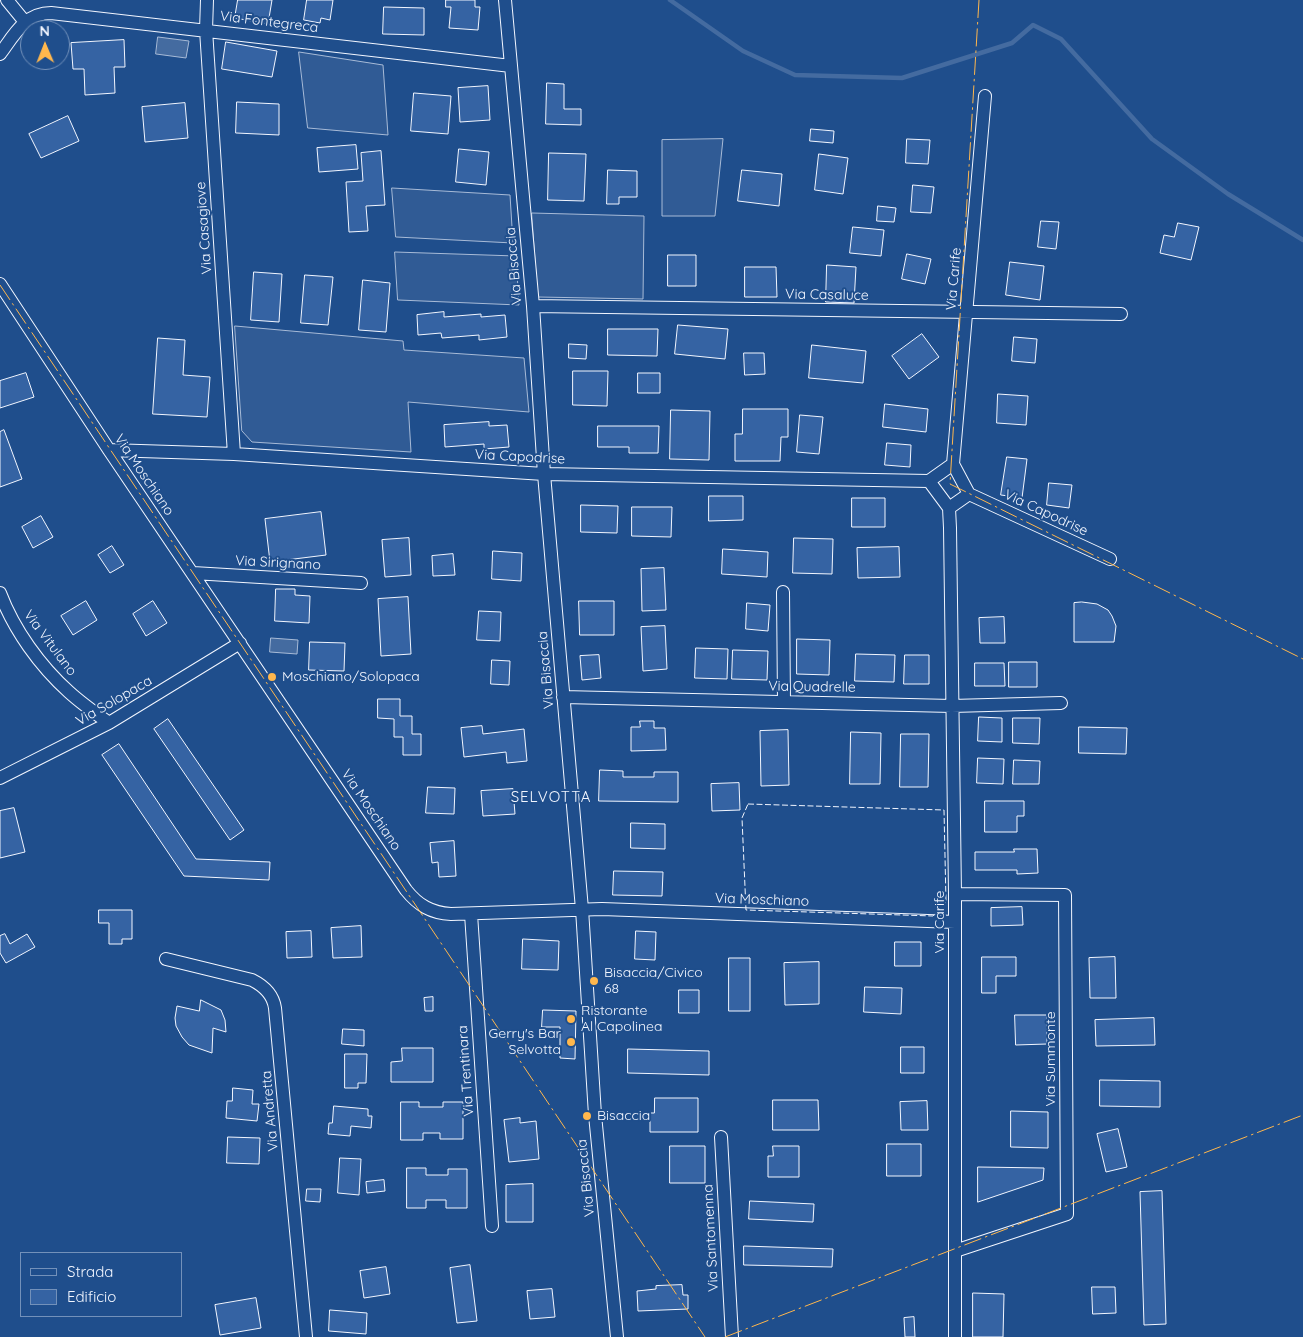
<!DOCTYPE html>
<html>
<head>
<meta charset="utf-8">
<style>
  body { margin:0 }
  #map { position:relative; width:1303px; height:1337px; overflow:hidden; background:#1f4e8c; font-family:Quicksand,sans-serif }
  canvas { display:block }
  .legend { position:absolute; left:20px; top:1252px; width:162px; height:65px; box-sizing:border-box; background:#1f4e8c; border:1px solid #7391ba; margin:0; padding:6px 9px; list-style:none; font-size:15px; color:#f2f6ff }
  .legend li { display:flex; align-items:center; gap:10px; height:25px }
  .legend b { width:25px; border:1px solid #7391ba }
  .north { position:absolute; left:20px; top:20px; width:50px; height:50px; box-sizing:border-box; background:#1f4e8c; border:1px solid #7391ba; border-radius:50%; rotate:359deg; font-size:14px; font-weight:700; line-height:20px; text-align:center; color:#f2f6ff }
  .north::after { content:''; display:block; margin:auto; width:18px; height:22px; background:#ffb74d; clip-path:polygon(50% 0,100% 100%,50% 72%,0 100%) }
</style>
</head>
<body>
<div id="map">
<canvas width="1303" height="1337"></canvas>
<ul class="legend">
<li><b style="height:6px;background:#1f4e8c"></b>Strada</li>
<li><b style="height:14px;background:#3563a3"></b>Edificio</li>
</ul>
<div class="north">N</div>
</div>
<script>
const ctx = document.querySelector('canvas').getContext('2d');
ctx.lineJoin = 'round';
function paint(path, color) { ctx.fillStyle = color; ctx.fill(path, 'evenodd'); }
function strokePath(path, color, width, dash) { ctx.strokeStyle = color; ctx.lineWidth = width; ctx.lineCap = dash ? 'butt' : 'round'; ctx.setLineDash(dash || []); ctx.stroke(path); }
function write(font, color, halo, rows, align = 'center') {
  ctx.font = font + ' Quicksand,sans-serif'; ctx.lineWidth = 4; ctx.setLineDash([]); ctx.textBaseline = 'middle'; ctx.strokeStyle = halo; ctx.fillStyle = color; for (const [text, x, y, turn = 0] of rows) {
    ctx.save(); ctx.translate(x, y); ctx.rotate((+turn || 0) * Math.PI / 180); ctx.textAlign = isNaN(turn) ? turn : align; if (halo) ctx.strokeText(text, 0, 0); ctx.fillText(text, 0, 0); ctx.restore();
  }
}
const built = new Path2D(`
  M299,52L383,65L388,135L308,128Z
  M723,139L715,216H662V140Z
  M392,188L510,195L513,243L396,237Z
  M532,213L644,216L643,299L538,297Z
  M395,252L516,256L519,305L398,300Z
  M235,326L403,341L404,350L524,358L529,412L408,402L411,452L252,442L242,431Z`);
paint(built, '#305b95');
strokePath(built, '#a8bbd7', 1);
const water = new Path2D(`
  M158,37L189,41L186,58L156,54Z
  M271,638L298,640L297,654L270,652Z`);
paint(water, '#446ba0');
strokePath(water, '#a8bbd7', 1);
strokePath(new Path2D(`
  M670,0L743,51L795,75L902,78L1012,43L1033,25L1061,39L1152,139L1228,194L1303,240`), '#446ba0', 4.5);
const building = new Path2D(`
  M238,0H272L268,24L235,18Z
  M307,0H333L330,20L321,18L320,23L304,20Z
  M446,0H475V7H480L478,30L449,28L451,7H446Z
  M384,7L424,8V35L383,34Z
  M124,40L125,67H114L115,93L85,95L84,69H73L71,43Z
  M226,42L277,51L272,77L222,69Z
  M547,83L564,84V109H581V125L546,124Z
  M488,86L490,120L460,122L458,88Z
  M414,93L451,96L448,134L411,131Z
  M237,102L279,104V135L236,133Z
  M185,103L188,138L145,142L142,107Z
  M68,116L79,141L41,158L29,134Z
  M811,129L834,131L833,143L810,141Z
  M907,139L930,140L928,164L906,163Z
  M356,145L358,169L319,172L317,148Z
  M459,149L489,152L486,185L456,182Z
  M381,151L385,205L366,206L368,231L349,232L346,182L363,181L361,153Z
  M549,153L586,154L584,201L548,200Z
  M819,154L848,158L843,194L815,190Z
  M608,170L637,171V197H619V204H607Z
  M742,170L782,174L779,206L738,201Z
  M913,185L934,187L931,213L911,212Z
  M878,206L896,208L894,222L877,221Z
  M1041,221L1059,222L1056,249L1038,247Z
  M1178,223L1199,227L1191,260L1160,253L1164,235L1174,237Z
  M853,227L884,230L881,256L850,253Z
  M907,254L931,259L925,284L902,279Z
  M668,255H696V286H668Z
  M1010,262L1044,266L1040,300L1006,295Z
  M827,265L856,267L854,303L826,302Z
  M745,267H776L777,297H745Z
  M254,272L282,274L279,322L251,320Z
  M305,275L333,277L328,325L301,323Z
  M363,280L390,283L386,332L359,330Z
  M444,312V317L481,314V317L505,315L507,337L479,340V335L442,338L441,333L418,335L417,315Z
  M678,325L728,329L725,359L675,354Z
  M608,329H658L657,356L608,355Z
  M922,334L939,357L909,379L892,356Z
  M1014,337L1037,339L1035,363L1012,361Z
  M158,338L185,340L183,375L210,377L207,417L153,414Z
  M569,344L587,345L586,359L569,358Z
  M812,345L866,351L863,383L809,378Z
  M744,353H764L765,374L745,375Z
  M573,371H608L607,406L573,405Z
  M26,373L34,397L0,408V381Z
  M638,373H660V393H638Z
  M998,394L1028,396L1026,425L997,423Z
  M885,404L928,409L926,432L883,427Z
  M743,409H788V437H781L780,461H735V434H742Z
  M671,410L710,411L709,460L670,459Z
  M800,415L823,417L819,454L797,452Z
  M489,422V426L507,425L509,447L484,449V444L445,447L444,425Z
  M598,426H659L658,453H629V447H598Z
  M4,430L22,479L0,487V432Z
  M887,443L911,445L910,467L885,465Z
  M1007,457L1027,459L1022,498L1001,495Z
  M1049,483L1072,485L1069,508L1047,505Z
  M709,496H743V520L709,521Z
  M852,498H885V527H852Z
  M581,505L618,506L617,533L581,532Z
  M632,507H672L671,537L632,536Z
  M321,512L326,555L270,562L265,519Z
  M41,516L53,537L33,548L22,527Z
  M409,538L411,575L385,577L382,540Z
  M794,538L833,539L832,574L793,573Z
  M112,546L124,565L110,573L98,555Z
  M899,547L900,577L858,578L857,548Z
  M723,549L768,552L767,577L722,574Z
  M493,551L522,553L521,581L492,579Z
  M453,554L455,575L433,576L432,556Z
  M664,568L666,610L642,611L641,569Z
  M276,589H295V595L310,596L309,623L275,621Z
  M408,597L411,654L381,656L378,599Z
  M86,601L97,620L73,635L61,616Z
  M153,601L167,623L146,636L133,614Z
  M579,601H614V635H580Z
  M1082,602L1097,604L1108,610L1112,616L1116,626L1114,642H1074V603Z
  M747,603L770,605L768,631L746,629Z
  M479,611L501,612L500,641L477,640Z
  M1004,617L1005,643H980L979,618Z
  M665,626L667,669L643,671L641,627Z
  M797,639L830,640L829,675L797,674Z
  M310,642L345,643L344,671L309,670Z
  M696,648L728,649L727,679L695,678Z
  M733,650L768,651L767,680L732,679Z
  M856,654L895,655L894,682L855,681Z
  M599,655L601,678L582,680L580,656Z
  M905,655H929V684H904Z
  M492,660L510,661L509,685L491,684Z
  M1009,662H1037V687H1009Z
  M975,663H1004L1005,686H975Z
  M378,699H400V716H412V734H421V755H403V737H394V719L378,718Z
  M979,717L1002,718V742L978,741Z
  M1013,718H1040L1039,744L1013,743Z
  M168,719L244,830L230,840L154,729Z
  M640,721H654V728H665L666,750L631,751V727H640Z
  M482,726L483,734L524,729L527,761L507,763L506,752L464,757L461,728Z
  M1079,727L1127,728L1126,754L1079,753Z
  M788,730L789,785L761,786L760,731Z
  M851,732L881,733L880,784H850Z
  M901,734H929L928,787H900Z
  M119,744L196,859L270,862L269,880L184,876L102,755Z
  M978,758L1004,759L1003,784L977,783Z
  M1014,760L1040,761L1039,784H1013Z
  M600,770L623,771V777H654V772H678V802L599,801Z
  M739,783L740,810L712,811L711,784Z
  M428,787L455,788L454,814L426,813Z
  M513,789L515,814L483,816L481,791Z
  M985,801H1024V816H1017V832H985Z
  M14,808L25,852L0,858V811Z
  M631,823L665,824V849L631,848Z
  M454,841L456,876L439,877L438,862L432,863L430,843Z
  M1014,849H1037L1038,873L1017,874V870H975V852H1014Z
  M614,871L663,872L662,896L613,895Z
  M1022,907L1023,925L991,926V908Z
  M99,910H132V939H122V944H109V923H99Z
  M361,926L362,957L333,958L331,928Z
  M311,931L312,957L287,958L286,932Z
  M636,931L656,932L655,960L635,959Z
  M5,934L10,944L27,934L35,947L6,963L0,953V936Z
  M523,939L559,941L558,970L522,969Z
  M895,942H921V966H895Z
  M982,957H1016V976H996V993H982Z
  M1115,957L1116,998H1090L1089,958Z
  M729,958H750V1011H729Z
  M819,962V1004L785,1005L784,963Z
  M865,987L902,988L901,1014L864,1012Z
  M679,990H699V1013H679Z
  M433,997V1011H425L424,998Z
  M201,1000L221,1010L225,1020L226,1032L213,1028L212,1053L189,1045L182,1037L176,1026L175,1018L177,1006L199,1011Z
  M543,1010L576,1011L575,1059L560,1058V1027H542Z
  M1015,1015H1047V1044L1016,1045Z
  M1154,1018L1155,1045L1096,1046L1095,1020Z
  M343,1029L364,1030V1046L342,1044Z
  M901,1047H924V1073H901Z
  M402,1048H433V1082H391V1062L402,1061Z
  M628,1049L709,1051V1075L628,1073Z
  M345,1054H367L366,1083H358V1088H345Z
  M1100,1080L1160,1081V1107L1100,1106Z
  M233,1088L253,1090L252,1104H259L257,1121L226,1118L227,1101H232Z
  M655,1098H698V1132H650V1113H654Z
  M773,1100H818L819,1130H773Z
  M927,1101L928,1130H901L900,1102Z
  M401,1102H419V1107H443V1102H463V1139H440V1133H423V1140H401Z
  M334,1106L368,1109V1116H372L371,1128L351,1126L350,1136L328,1134L329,1123H332Z
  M1011,1111L1048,1112V1148L1011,1147Z
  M520,1118V1123L536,1121L539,1159L509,1162L504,1120Z
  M1118,1129L1127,1167L1106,1172L1097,1134Z
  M228,1137L260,1138L259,1164L227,1163Z
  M887,1144H921V1176H887Z
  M670,1146H705V1183H670Z
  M773,1146H799V1177H768V1156H773Z
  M340,1158L361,1159L359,1195L338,1193Z
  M978,1167L1044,1168L1043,1180L978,1202Z
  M407,1168H426V1175H448V1169H467V1208H446V1200H426V1208H407Z
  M384,1180L385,1191L367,1193L366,1182Z
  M533,1184V1222H506V1185Z
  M307,1189H321L320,1202L306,1201Z
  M1162,1191L1166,1324L1144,1325L1140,1192Z
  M750,1201L814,1204L813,1222L749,1219Z
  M744,1246L833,1249L832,1267L744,1265Z
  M470,1265L477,1321L457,1323L450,1268Z
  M386,1267L390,1294L364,1298L360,1271Z
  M682,1285L683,1295H688V1309L638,1311L637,1291L656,1289V1286Z
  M1092,1287H1115L1116,1313L1093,1314Z
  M552,1289L555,1317L530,1319L527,1291Z
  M973,1293L1004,1294L1003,1337H973Z
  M256,1298L261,1328L220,1335L215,1305Z
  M330,1310L367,1313L366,1334L329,1331Z
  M914,1317L915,1337H905L904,1318Z`);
paint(building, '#3563a3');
strokePath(building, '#f2f6ff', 1);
const minor = new Path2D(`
  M7,0L25,22
  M207,0L206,30L234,454
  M505,0L533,306L544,474L582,909L595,1115L617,1337
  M0,54C14,35 25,13 51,13L511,66
  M0,284L109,450L406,890C418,905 431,913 451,914L602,909L955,922
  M533,306L1121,314
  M109,450L234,454L544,474L929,481
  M953,464L985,96
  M929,481L949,508L950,528L955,894V1337
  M929,481L953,464L969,494L949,508
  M969,494L1110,559
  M193,573L361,583
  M783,592L784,702
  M0,593C14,630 40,666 69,692C81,703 95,713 109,723
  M563,697L952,706L1061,703
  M0,778L109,723L240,643
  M471,914L492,1226
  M166,959L252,980C264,986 273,994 275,1008L306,1337
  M721,1137L732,1337
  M955,1251L1067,1214L1065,895L955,894`);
strokePath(minor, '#f2f6ff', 14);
strokePath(minor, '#1f4e8c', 12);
strokePath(new Path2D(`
  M748,804L944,810L946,902L933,916L746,910L742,818Z`), '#f2f6ff', 1, [6, 2.5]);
strokePath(new Path2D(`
  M979,0L950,484L1303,659
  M0,285L705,1337
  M725,1337L1303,1115`), '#ffb74d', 1, [18, 4, 2.5, 4]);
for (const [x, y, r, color] of [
  [272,677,5,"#ffb74d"],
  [594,981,5,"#ffb74d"],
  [571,1019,5,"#ffb74d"],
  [571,1042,5,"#ffb74d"],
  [587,1116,5,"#ffb74d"]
]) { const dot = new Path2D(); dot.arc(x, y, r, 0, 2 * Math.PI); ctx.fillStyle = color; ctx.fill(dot); strokePath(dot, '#1f4e8c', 2); }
write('14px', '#f2f6ff', '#1f4e8c', [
  ["Via Fontegreca",269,22,7],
  ["Via Casagiove",204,228,-94],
  ["Via Bisaccia",514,266,-95],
  ["Via Carife",954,279,-85],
  ["Via Casaluce",827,295,1],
  ["Via Capodrise",520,457,3],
  ["Via Moschiano",144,475,56],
  ["Via Capodrise",1046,513,25],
  ["Via Sirignano",278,563,3],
  ["Via Vitulano",50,643,53],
  ["Via Bisaccia",546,670,-95],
  ["Via Quadrelle",812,687,1],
  ["Via Solopaca",114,701,-30],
  ["Via Moschiano",371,810,56],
  ["Via Moschiano",762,900,2],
  ["Via Carife",940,922,-90],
  ["Via Summonte",1051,1059,-90],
  ["Via Trentinara",466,1071,-94],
  ["Via Andretta",270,1111,-95],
  ["Via Bisaccia",586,1178,-96],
  ["Via Santomenna",711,1238,-93]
]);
write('14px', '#f2f6ff', '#1f4e8c', [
  ["Moschiano/Solopaca",282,677],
  ["Bisaccia/Civico",604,973],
  ["68",604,989],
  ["Ristorante",581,1011],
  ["Al Capolinea",581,1027],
  ["Gerry's Bar",561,1034,"right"],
  ["Selvotta",561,1050,"right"],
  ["Bisaccia",597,1116]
], 'left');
ctx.letterSpacing = '1px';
write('15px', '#f2f6ff', '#1f4e8c', [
  ["SELVOTTA",551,797]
]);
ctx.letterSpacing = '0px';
</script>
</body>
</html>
